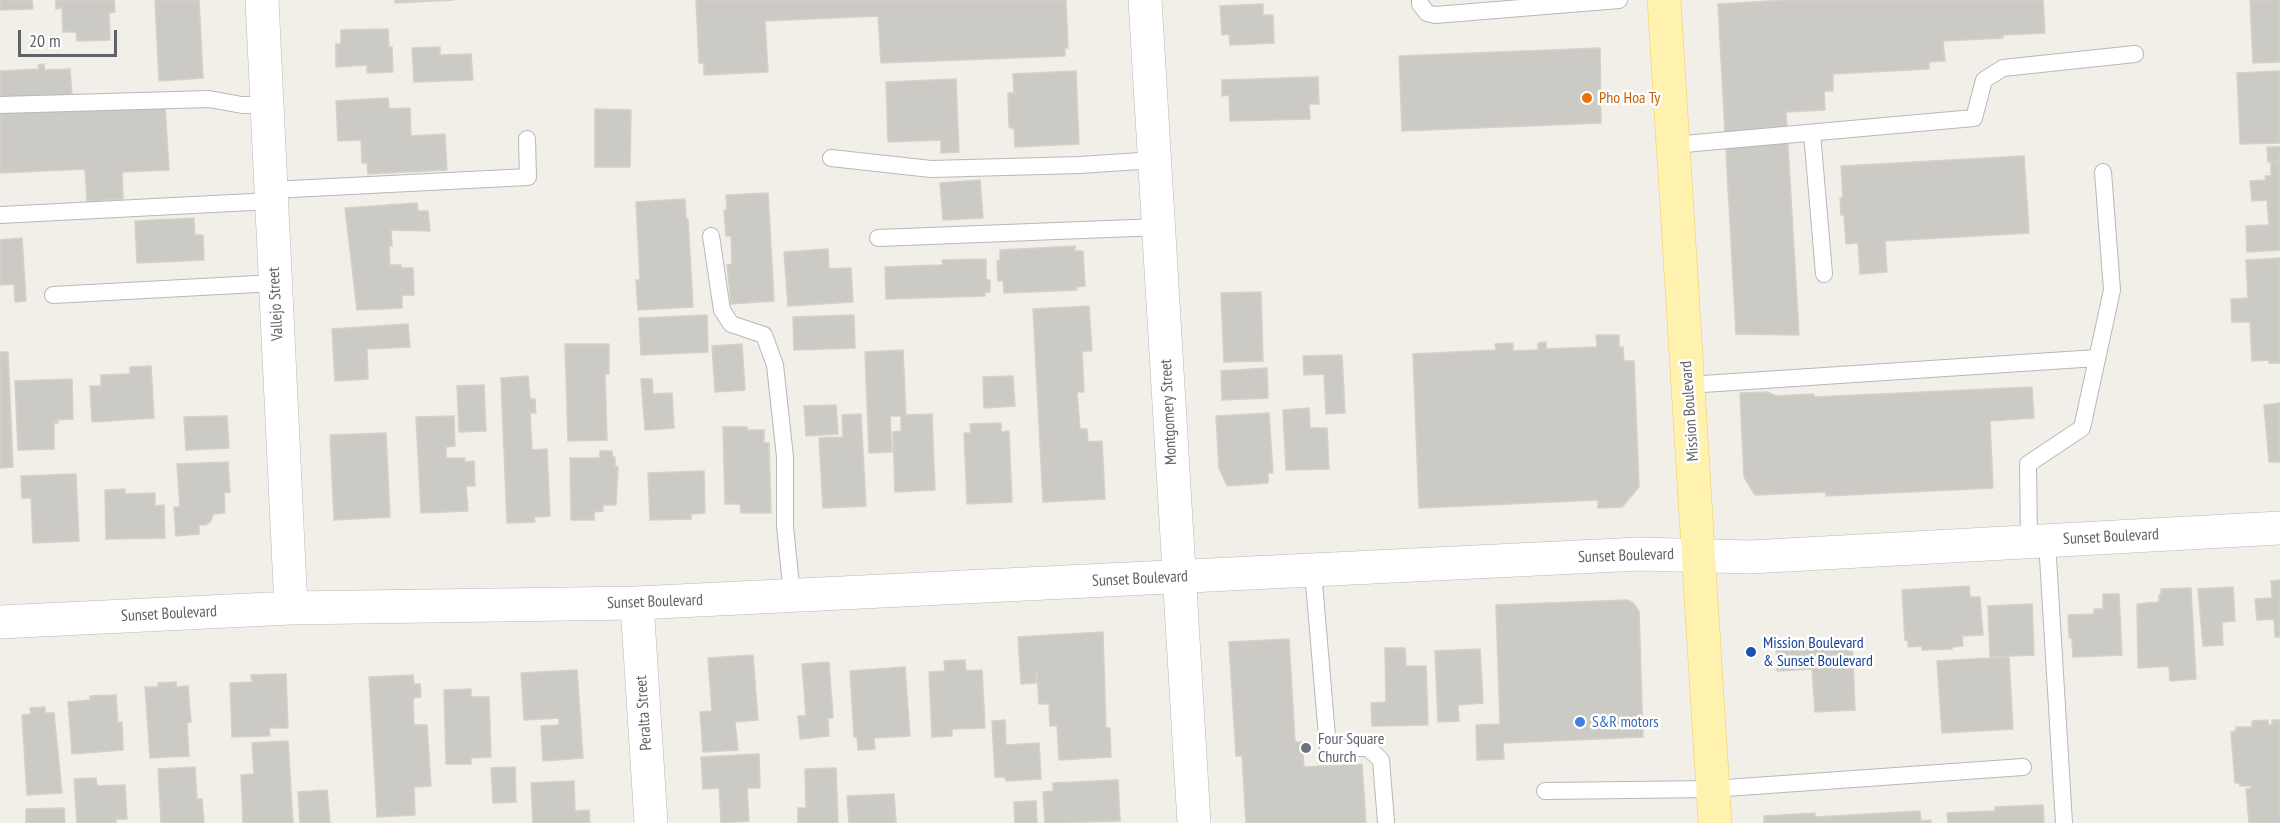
<!DOCTYPE html>
<html>
<head>
<meta charset="utf-8">
<style>
  body { margin:0 }
  #map { position:relative; width:2280px; height:823px; overflow:hidden; background:#f1efe8; font-family:"PT Sans Narrow",sans-serif }
  canvas { display:block }
  .scale { position:absolute; left:18px; top:30px; width:99px; height:27px; box-sizing:border-box; border:3px solid #5f6368; border-top:0; padding-left:8px; font-size:18px; line-height:21px; white-space:nowrap; color:#5f6368; -webkit-text-stroke:4px #fff; paint-order:stroke }
</style>
</head>
<body>
<div id="map">
<canvas width="2280" height="823"></canvas>
<div class="scale">20 m</div>
</div>
<script>
const ctx = document.querySelector('canvas').getContext('2d');
ctx.lineJoin = 'round';
function paint(path, color) { ctx.fillStyle = color; ctx.fill(path, 'evenodd'); }
function strokePath(path, color, width, dash) { ctx.strokeStyle = color; ctx.lineWidth = width; ctx.lineCap = dash ? 'butt' : 'round'; ctx.setLineDash(dash || []); ctx.stroke(path); }
function write(font, color, halo, rows, align = 'center') {
  ctx.font = font + ' "PT Sans Narrow",sans-serif'; ctx.lineWidth = 5; ctx.setLineDash([]); ctx.textBaseline = 'middle'; ctx.strokeStyle = halo; ctx.fillStyle = color; for (const [text, x, y, turn = 0] of rows) {
    ctx.save(); ctx.translate(x, y); ctx.rotate((+turn || 0) * Math.PI / 180); ctx.textAlign = isNaN(turn) ? turn : align; if (halo) ctx.strokeText(text, 0, 0); ctx.fillText(text, 0, 0); ctx.restore();
  }
}
const building = new Path2D(`
  M0,0H32L33,9L0,10Z
  M56,0H114L115,12L109,13L110,40L77,41L76,32H63L62,8L56,9Z
  M155,0H199L203,78L159,81Z
  M395,0H454L395,3Z
  M696,0H1066L1068,48H1065V56L881,63L878,16L765,21L768,72L704,75V63H699Z
  M1788,0H2043L2045,33L2003,35V38L1943,41L1945,61L1929,62V69L1833,74V91H1824L1825,110L1786,112L1799,335L1736,334L1718,4Z
  M2250,0H2280V62L2253,63Z
  M1263,4V15H1273L1274,43L1230,45L1229,34L1222,35L1220,6Z
  M388,29L389,47H392L393,72L367,73V65L336,67V44H341V30Z
  M440,47V55L471,54L473,80L414,82L412,48Z
  M1600,48L1601,123L1402,131L1399,56Z
  M44,64L45,70L70,69L72,95L0,97V71L39,69L38,65Z
  M1076,71L1079,144L1015,147L1014,129L1009,127L1008,93H1014L1013,74Z
  M2280,71V143L2240,144L2237,73Z
  M1318,77L1319,104H1309L1310,119L1230,121L1229,95L1222,96V80Z
  M956,79L959,152L941,153V140L888,142L886,82Z
  M388,98L389,109L410,108L411,136L445,134L447,170L368,174L367,163H362L361,140L338,141L336,101Z
  M165,105L169,170L122,172L123,199L87,201L85,169L0,173V113Z
  M595,109L631,110L630,167H595Z
  M2267,147H2280V161L2268,162Z
  M2024,156L2029,233L1885,241L1887,272L1860,274L1858,243L1846,244L1844,215H1841L1840,198H1843L1841,166Z
  M2271,162H2280V250L2247,252L2246,226L2269,225L2267,200L2252,201L2250,181L2266,180L2265,176H2271Z
  M980,180L983,218L943,220L940,183Z
  M768,193L774,301L731,304L727,265L732,264L731,236H726L724,210H727L726,195Z
  M685,199L686,218L688,219L693,307L638,310L636,280H640L636,202Z
  M417,203L418,211H428L430,231L391,230L392,246H389L390,265H401V268H413L414,295H402V308L357,310L345,208Z
  M194,218L195,235H203L204,260L137,263L135,221Z
  M22,238L26,301L15,302L14,284L0,285V240Z
  M1075,246V251H1083L1085,286L1076,287L1077,290L1004,293L1003,280L998,281L997,261H1000V250Z
  M828,249L829,269L851,268L853,302L788,306L784,252Z
  M2280,258V363H2269V360L2252,361L2250,322H2232L2231,299L2248,298L2246,260Z
  M986,259V280H990V292H985V296L886,299L885,267L943,265L942,260Z
  M1261,292L1263,361L1224,362L1221,293Z
  M1089,306L1092,351H1082L1084,392H1077L1080,429H1087L1088,442L1102,441L1105,499L1043,502L1033,309Z
  M707,315L708,352L641,355L639,318Z
  M854,315L855,348L794,350L793,317Z
  M408,324L410,347L367,349L368,379L335,381L332,329Z
  M1596,335H1619V347H1623L1624,361H1634L1639,487L1622,507L1598,508V500L1419,508L1413,354L1496,350L1495,344L1513,343V351L1538,350V343L1546,342V349L1597,347Z
  M565,344H609V374H605L607,440L568,441Z
  M742,344L745,390L715,392L712,346Z
  M903,350L906,415L932,414L935,490L895,492L893,432L901,431V416H890L892,452L869,453L865,352Z
  M0,352H8L13,467L0,468Z
  M1342,355L1345,413L1326,414L1324,374L1304,375L1303,356Z
  M151,366L154,418L92,422L90,386H101V375L130,374V367Z
  M1267,368L1268,398L1222,400L1221,371Z
  M528,376L530,399H535L536,413H530L532,450L547,449L550,516L534,517L535,522L507,523L501,378Z
  M1013,376L1015,406L984,408L983,377Z
  M72,379L73,419L57,420L58,423H54V449L18,450L15,381Z
  M641,379H652L653,394L672,393L674,428L645,430Z
  M484,385L486,431L459,432L457,386Z
  M2032,387L2034,418L1990,421L1993,488L1826,496V492L1755,495L1744,477L1740,393L1767,392L1776,396L1814,394V397Z
  M2280,403V462H2269L2264,405Z
  M836,405L838,434L806,436L804,406Z
  M1309,408L1310,428H1327L1329,469L1286,470L1283,410Z
  M1269,413L1273,473H1268V483L1227,486L1219,468L1216,416Z
  M861,414L866,506L823,508L819,438L843,437L842,415Z
  M227,416L229,448L186,450L184,417Z
  M454,416L455,446L446,447V458H465V462L474,461L475,486H466L468,511L421,513L416,417Z
  M1001,423V432L1009,431L1012,502L967,504L964,433H971L970,424Z
  M723,427H747V430H764V443H769L771,513H741L740,504H725Z
  M386,433L390,517L334,520L330,435Z
  M600,451H612V457H615V466L618,467L616,505H603V511L594,512V520H571L570,458H600Z
  M228,462L230,492L224,493L225,513L213,514L211,521L206,525H199V534L176,536L174,507H180L177,464Z
  M704,471L705,513L691,514V519L650,520L648,473Z
  M76,474L79,541L33,543L31,498H22L21,476Z
  M125,489V494L155,493V506L164,505L165,538L106,539L105,490Z
  M2280,580V637H2275L2274,619L2257,620L2255,599L2272,598L2271,581Z
  M1969,586L1970,597H1980L1983,635L1962,636L1963,646L1952,647V649L1922,650V646L1908,647V641L1905,640L1902,590Z
  M2233,587L2235,621L2222,622L2223,645L2203,646L2198,589Z
  M2191,588L2196,679L2170,681L2169,666L2138,668L2137,604L2159,602V595L2161,594V589Z
  M2103,594H2119L2122,655L2073,657L2072,638H2069L2068,615L2094,614V609H2103Z
  M1627,600L1633,603L1639,611L1643,737L1503,743L1504,759L1477,760L1476,725L1500,724L1496,605Z
  M2032,604L2034,655L1990,657L1988,606Z
  M1103,632L1106,728H1110L1111,757L1059,760L1057,726H1050L1049,704H1039L1037,673H1036V683L1021,684L1018,637Z
  M1852,638L1855,710L1815,712L1812,669L1777,671L1776,641Z
  M1289,639L1295,742H1302L1304,767L1362,764L1366,823H1246L1242,756H1236L1229,642Z
  M1385,648H1405L1406,666H1426L1428,725L1372,726L1371,703L1386,702Z
  M1480,649L1483,703L1458,705L1459,721L1438,722L1435,651Z
  M753,655L758,720L735,722L738,750L703,752L700,712L712,711L708,658Z
  M2009,657L2013,729L1942,733L1937,661Z
  M965,660L966,671L982,670L985,728L952,729V736L932,737L929,672L945,671L944,661Z
  M829,662L833,718H828L829,736L800,739L798,716H806L802,664Z
  M905,667L910,736L874,738L875,749L858,750L857,737H854L850,671Z
  M577,670L583,758L543,761L541,726L559,725V718L524,720L521,673Z
  M286,674L288,728H269L270,736L232,737L230,683L252,682L251,675Z
  M413,675L414,684H420L421,697L413,698L414,725H427L431,786L414,787L415,815L377,817L369,677Z
  M176,682V687L188,686L191,722L187,723L189,756L150,758L145,687H158V683Z
  M471,689V697H489L491,757L471,758V764H446L444,690Z
  M116,695L118,723L122,722L123,750L72,754L68,702L90,700V696Z
  M45,707V713H54L62,793L27,795L22,715L31,714L30,708Z
  M1005,720L1006,745L1039,743L1041,779L1006,781L1005,777H995L992,721Z
  M2268,720V725H2272V720H2280V823H2249L2246,789H2251V786H2240L2239,783H2235L2231,732L2236,731V727H2252V721Z
  M288,741L293,823H243L241,775L254,774L252,743Z
  M759,754L760,788H747L749,821L721,823L719,788L703,789L701,757Z
  M195,767L197,799H202L204,823H161L158,769Z
  M515,767L516,802L493,803L491,768Z
  M836,768L838,823H798V808H806L805,769Z
  M96,778L97,786L125,785L127,819H116V823H77L74,779Z
  M1118,780L1120,821L1045,823L1043,792L1053,791V783Z
  M574,781L575,811L589,810L590,823H533L531,783Z
  M327,790L330,823H300L298,792Z
  M894,794L896,823H849L847,796Z
  M1036,801L1037,823H1015L1014,802Z
  M2043,805L2044,823H1948L1947,813L1995,811V807Z
  M64,808L65,823H26V809Z
  M1920,811L1921,821L1931,820V823H1764V816L1815,813V817Z`);
paint(building, '#cccac5');
strokePath(building, '#d6d1c6', 1.5);
const lane = new Path2D(`
  M1420,0V4L1427,13L1435,15L1619,0
  M0,105L209,99L242,105H267
  M1812,133L1824,274
  M1673,145L1974,118L1984,80L2003,68L2135,54
  M831,158L931,169L1080,165L1155,160
  M271,190L528,177L527,139
  M0,215L271,201
  M711,236L722,310L731,324L764,335L775,365L785,457V526L792,596
  M878,238L1159,227
  M53,295L275,283
  M1688,385L2097,358
  M2047,541L2064,823
  M2029,542L2028,464L2082,428L2112,290L2103,172
  M1313,571L1328,748H1368L1381,760L1386,822
  M1545,791L1712,789L2023,767`);
const street = new Path2D(`
  M262,0L291,608
  M1145,0L1194,823
  M637,603L651,823
  M0,622L291,608L637,603L1639,554L1750,557L2280,528`);
const primary = new Path2D(`
  M1664,0L1715,823`);
strokePath(lane, '#b5b8bc', 18);
strokePath(street, '#b5b8bc', 34);
strokePath(primary, '#f2c960', 34);
strokePath(lane, '#fff', 16);
strokePath(street, '#fff', 33);
strokePath(primary, '#fff2af', 33);
for (const [x, y, r, color] of [
  [1587,98,6,"#e8710a"],
  [1751,652,6,"#1a4fb4"],
  [1580,722,6,"#3f7fe0"],
  [1306,748,6,"#6b7280"]
]) { const dot = new Path2D(); dot.arc(x, y, r, 0, 2 * Math.PI); ctx.fillStyle = color; ctx.fill(dot); strokePath(dot, '#fff', 2); }
write('16px', '#c56008', '#fff', [
  ["Pho Hoa Ty",1599,98]
], 'left');
write('16px', '#5f6368', '#fff', [
  ["Vallejo Street",276,304,-93],
  ["Mission Boulevard",1690,411,-94],
  ["Montgomery Street",1169,412,-93],
  ["Sunset Boulevard",2111,537,-3],
  ["Sunset Boulevard",1626,556,-2],
  ["Sunset Boulevard",1140,579,-3],
  ["Sunset Boulevard",655,602,-2],
  ["Sunset Boulevard",169,614,-3],
  ["Peralta Street",644,713,-94]
]);
write('16px', '#164399', '#fff', [
  ["Mission Boulevard",1763,643],
  ["& Sunset Boulevard",1763,661]
], 'left');
write('16px', '#366cbe', '#fff', [
  ["S&R motors",1592,722]
], 'left');
write('16px', '#5b616d', '#fff', [
  ["Four Square",1318,739],
  ["Church",1318,757]
], 'left');
</script>
</body>
</html>
